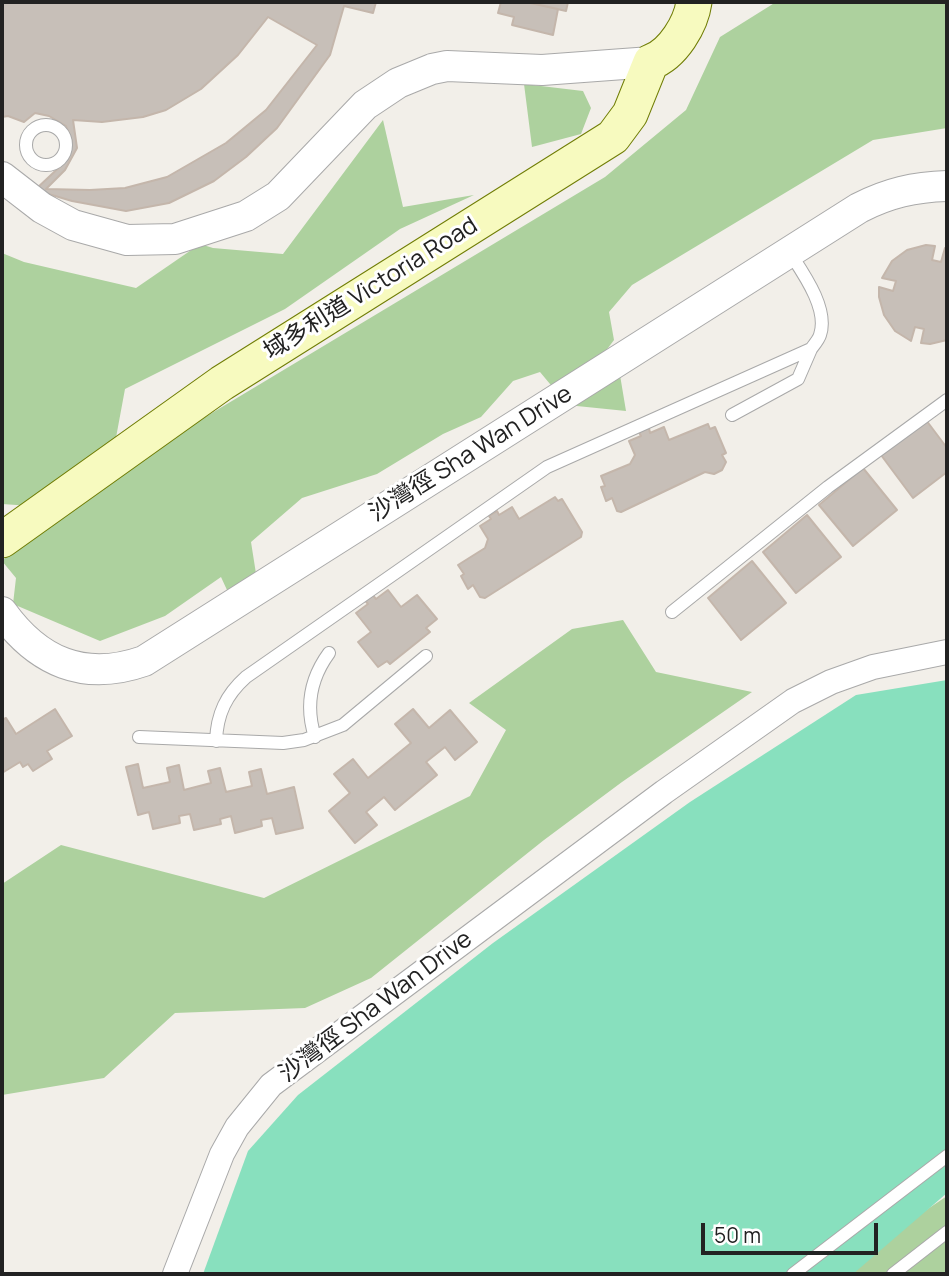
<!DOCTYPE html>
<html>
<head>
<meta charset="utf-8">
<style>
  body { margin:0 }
  #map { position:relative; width:949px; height:1276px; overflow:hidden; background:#f2efe9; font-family:Manrope,sans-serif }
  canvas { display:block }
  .frame { position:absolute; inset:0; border:4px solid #222; pointer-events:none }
  .scale { position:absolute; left:701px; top:1223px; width:177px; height:32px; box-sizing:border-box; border:4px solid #222; border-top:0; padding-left:9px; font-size:21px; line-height:24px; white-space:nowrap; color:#222; -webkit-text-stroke:5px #fff; paint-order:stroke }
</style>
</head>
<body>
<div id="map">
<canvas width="949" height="1276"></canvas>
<div class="frame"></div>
<div class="scale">50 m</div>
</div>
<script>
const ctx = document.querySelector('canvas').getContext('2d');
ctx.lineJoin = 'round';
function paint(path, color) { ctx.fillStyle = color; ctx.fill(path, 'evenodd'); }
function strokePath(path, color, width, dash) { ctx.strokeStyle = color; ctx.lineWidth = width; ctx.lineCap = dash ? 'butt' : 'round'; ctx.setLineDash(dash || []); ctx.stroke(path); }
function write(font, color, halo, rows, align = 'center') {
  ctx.font = font + ' Manrope,"Noto Sans TC",sans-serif'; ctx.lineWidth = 6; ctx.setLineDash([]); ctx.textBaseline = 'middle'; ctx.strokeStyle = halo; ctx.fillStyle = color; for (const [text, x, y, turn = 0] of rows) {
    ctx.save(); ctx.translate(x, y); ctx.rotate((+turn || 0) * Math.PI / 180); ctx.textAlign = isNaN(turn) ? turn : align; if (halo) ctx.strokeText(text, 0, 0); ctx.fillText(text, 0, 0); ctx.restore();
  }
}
paint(new Path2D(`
  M776,2H947V128L873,140L632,285L609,312L614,340L596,364L555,390L540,372L513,381L481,417L443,434L377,474L302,498L251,542L260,599L238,614L221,577L165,616L100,641L13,604L16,578L2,561L65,506L147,452L605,177L686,110L720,37Z
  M524,84L583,91L591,108L581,134L532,147Z
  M383,120L403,207L474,195L400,229L285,309L125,389L115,443L31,506L2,504V253L24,262L136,288L200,244L213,248L283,254Z
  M620,375L626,411L567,405Z
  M623,620L656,672L752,692L622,782L544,840L371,978L305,1008L175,1013L104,1078L2,1095V884L61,845L264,898L470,796L506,730L469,703L572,629Z
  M947,1196V1270L943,1274H831Z`), '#add19e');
paint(new Path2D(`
  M947,680V1193L853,1274H203L248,1151L298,1095L493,943L690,802L856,695Z`), '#88e0be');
const building = new Path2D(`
  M2,2H376L373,13L344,6L330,55L277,128L246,157L214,181L169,203L126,211L72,201L35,190L68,159L72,141L66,126L49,116L35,113L24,122L8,116L2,117Z
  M501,2H526L558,9L553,35L512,25L514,17L498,13Z
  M526,2H568L566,11Z
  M268,17L317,45L266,110L226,143L167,177L125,188L90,190L46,189L65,170L77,148L73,120L102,122L143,117L166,110L201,89L238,55Z
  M926,245L935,246L932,260L941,262L945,248L947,249V340L930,344L921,343L924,329L915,327L911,341L895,331L884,315L879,297V287L893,291L896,281L882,278L892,261L907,250Z
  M926,420L947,448V472L913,498L881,455Z
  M708,424L710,429L715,427L726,453L722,455L726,462L722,470L714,474L705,472L621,512L617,511L612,498L606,501L601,487L605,486L601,476L630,464L635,455L629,441L641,436L639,432L649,428L650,433L664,427L669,440Z
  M863,468L897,510L853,546L819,505Z
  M555,497L558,501L562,499L582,532L581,537L485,598L480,597L473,585L468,589L461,576L464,574L458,565L485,548L488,539L480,526L491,519L489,516L497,511L499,515L512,507L519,519Z
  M807,515L841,557L796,593L763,552Z
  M752,561L786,603L741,640L708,598Z
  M388,590L401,607L417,595L437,619L426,628L430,632L390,664L387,661L378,667L358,642L371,632L356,613L368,604L363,598L370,592L376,599Z
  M55,709L72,736L47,751L52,759L33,771L28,764L23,767L20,762L2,773V720L6,718L16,734Z
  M413,709L429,728L450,710L477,742L455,760L445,747L426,762L437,775L395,810L384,797L366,812L377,825L355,843L329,811L350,793L334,774L353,759L368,778L411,743L395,724Z
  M138,764L143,788L170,782L167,768L179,765L184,790L211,783L208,771L220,768L226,792L252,786L249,772L261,769L267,794L294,787L303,828L276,834L272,818L261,820L262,826L235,833L231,816L220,819L221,824L194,830L190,814L179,816L180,823L153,829L149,812L138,815L126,767Z`);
paint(building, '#c7bfb8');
strokePath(building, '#c4b6ab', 2);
const service = new Path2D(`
  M26 145a20 20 0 1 1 40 0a20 20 0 1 1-40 0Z
  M732,415L798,379L811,349
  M672,612L828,487L947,400
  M139,737L283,743L304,740L343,725L426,656
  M315,737C305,706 310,679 329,653
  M216,741C217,714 226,695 246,677L547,467L811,349C814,345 819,339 820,335C829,309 803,273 790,253
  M793,1274L947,1156
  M893,1274L947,1232`);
const minor = new Path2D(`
  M175,1274L222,1154L237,1127L271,1085L664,792L793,701L831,682L873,667L947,652`);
const tertiary = new Path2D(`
  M2,177L42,208L73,225L127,240L175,239L246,216L278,196L365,105L398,83L432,69L447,66L542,70L651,62
  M2,612C38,662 84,682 144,661L859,208C888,193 914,187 947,186`);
const secondary = new Path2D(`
  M2,540L222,383L613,137L630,114L651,62C673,54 691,24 694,2`);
strokePath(service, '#a9a9a9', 14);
strokePath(minor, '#a9a9a9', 26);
strokePath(tertiary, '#a9a9a9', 32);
strokePath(secondary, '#707d05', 37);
strokePath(service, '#fff', 12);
strokePath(minor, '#fff', 24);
strokePath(tertiary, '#fff', 30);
strokePath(secondary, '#f7fabf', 35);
write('24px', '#222', '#fff', [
  ["域多利道 Victoria Road",371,289,-32],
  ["沙灣徑 Sha Wan Drive",471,454,-32],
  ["沙灣徑 Sha Wan Drive",376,1007,-37]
]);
</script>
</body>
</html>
